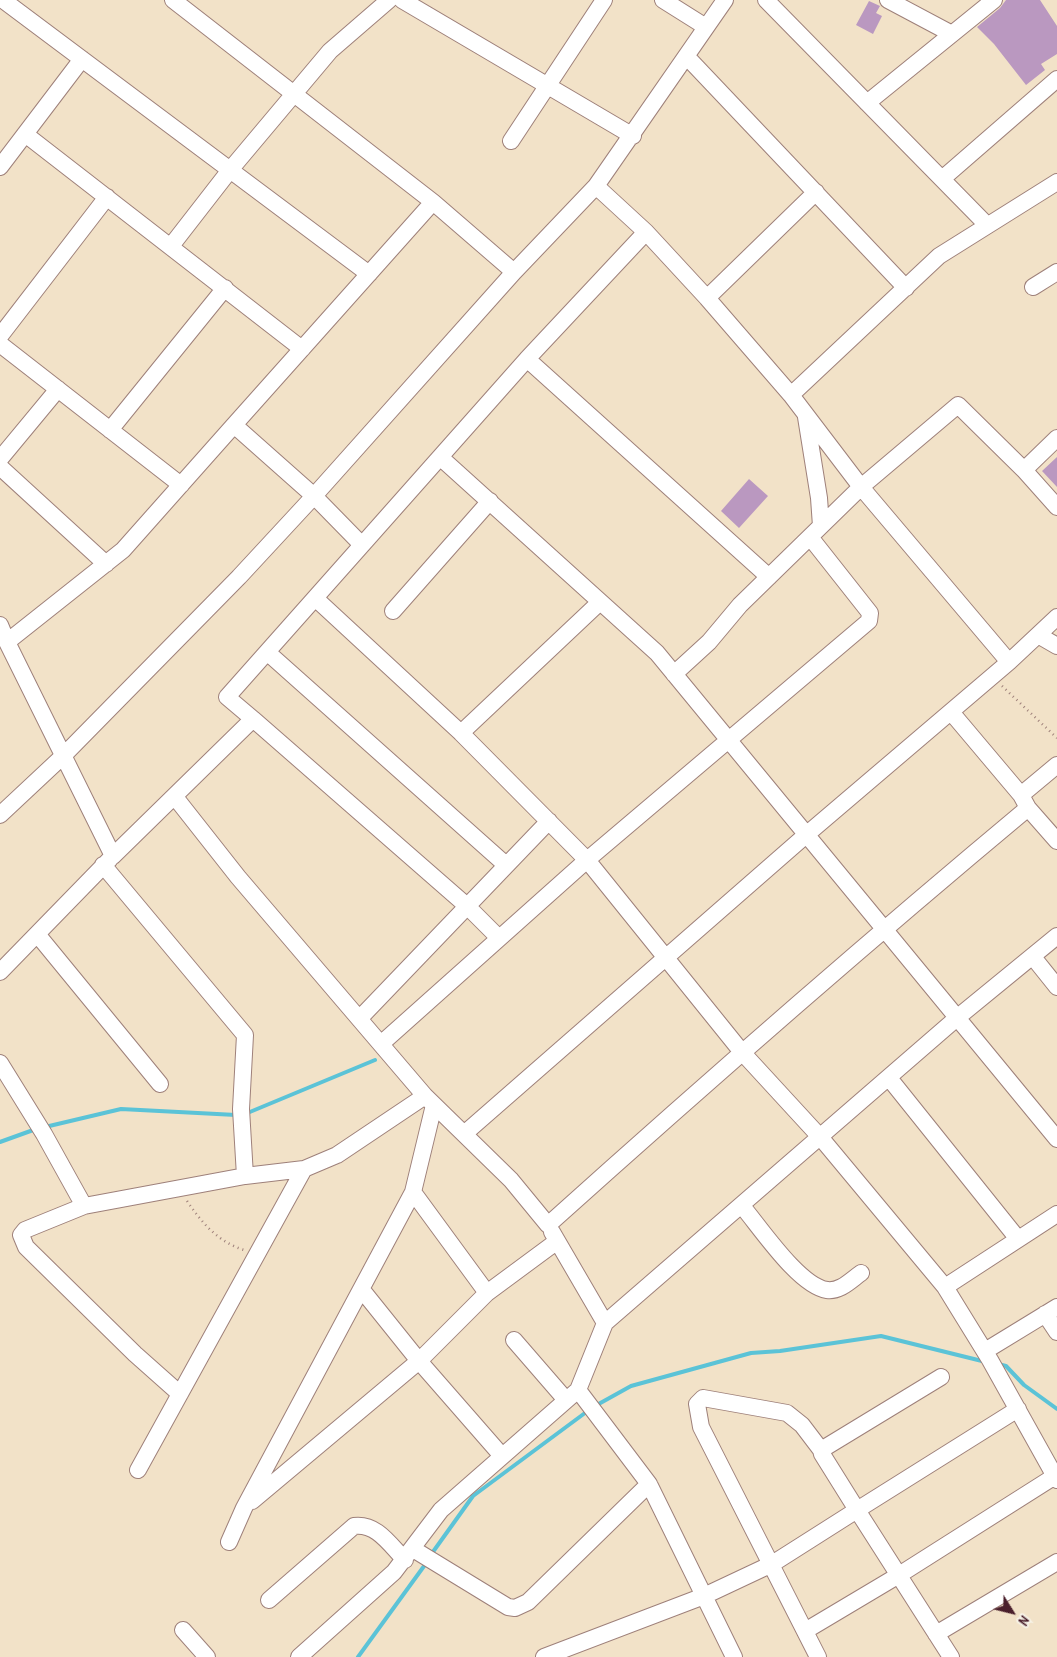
<!DOCTYPE html>
<html>
<head>
<meta charset="utf-8">
<style>
  body { margin:0 }
  #map { position:relative; width:1057px; height:1657px; overflow:hidden; background:#f2e2c8; font-family:"Patrick Hand",sans-serif }
  canvas { display:block }
  .north { position:absolute; left:987px; top:1587px; width:50px; height:50px; -webkit-text-stroke:4px #f7f3e8; paint-order:stroke; rotate:126deg; font-size:14px; font-weight:700; line-height:20px; text-align:center; color:#4a1f2b }
  .north::after { content:''; display:block; margin:auto; width:18px; height:22px; background:#4a1f2b; clip-path:polygon(50% 0,100% 100%,50% 72%,0 100%) }
</style>
</head>
<body>
<div id="map">
<canvas width="1057" height="1657"></canvas>
<div class="north">N</div>
</div>
<script>
const ctx = document.querySelector('canvas').getContext('2d');
ctx.lineJoin = 'round';
function strokePath(path, color, width, dash) { ctx.strokeStyle = color; ctx.lineWidth = width; ctx.lineCap = dash ? 'butt' : 'round'; ctx.setLineDash(dash || []); ctx.stroke(path); }
function paint(path, color) { ctx.fillStyle = color; ctx.fill(path, 'evenodd'); }
strokePath(new Path2D(`
  M245,1114L375,1060
  M45,1127L121,1109L236,1115
  M0,1142L36,1129
  M998,1364L1006,1366L1024,1385L1057,1409
  M595,1406L631,1386L751,1353L780,1351L881,1336L986,1362
  M430,1556L473,1496L589,1410
  M358,1657L427,1562`), '#5bc3d7', 4);
paint(new Path2D(`
  M1006,0H1040L1057,26V54L1041,64L1045,70L1026,85L994,44L977,27L1000,8Z
  M869,1L880,6L876,13L882,16L873,34L856,25Z
  M1057,457V487L1042,471Z
  M749,479L768,496L739,528L721,511Z`), '#ba98c0');
const minor = new Path2D(`
  M3,0L369,274
  M173,0L433,202
  M402,0L633,136
  M663,0L706,27
  M766,0L987,225
  M888,0L952,34
  M687,57L906,288
  M867,103L994,0
  M25,134L302,349
  M511,141L604,0
  M0,167L82,59
  M942,179L1057,79
  M596,186L646,232L707,298L791,395L861,487L1009,662
  M171,246L230,170L330,51L389,0
  M1033,287L1057,272
  M707,298L816,192
  M0,336L107,197
  M0,344L181,485
  M527,359L769,577
  M791,395L939,256L1057,182
  M806,417L819,498L821,526
  M234,425L123,550L7,642L113,856L253,719L227,697L362,545L314,496L234,425L433,202L514,272
  M110,430L225,288
  M1057,438L1024,470L1057,507
  M440,457L657,653L1057,1139
  M0,459L58,389
  M0,467L106,564
  M362,545L527,359L646,232
  M315,598L461,733L587,860L741,1051L821,1138L945,1287L990,1360L1057,1480
  M393,611L490,501
  M0,625L7,642
  M1038,635L1057,646
  M267,652L506,865
  M674,674L709,642L740,605L861,487L958,405L1024,470
  M951,712L1021,795L1028,808L1057,841
  M253,719L467,906L499,938
  M461,733L600,602
  M1021,795L1057,765
  M175,797L238,877L425,1096L511,1180L548,1225C706,1083 865,944 1028,808
  M0,815L63,756L239,577L314,496L514,272L596,186L725,0
  M103,865L245,1035L241,1109L245,1176
  M37,934L160,1084
  M1033,957L1057,987
  M0,972L110,859
  M360,1018L549,821
  M382,1043L587,860L869,621L870,613L810,537
  M0,1063L44,1134L84,1206
  M889,1078L1018,1239
  M464,1134L806,835L1009,662L1057,617
  M413,1192L487,1293
  M742,1206C760,1227 799,1286 827,1290C840,1292 851,1280 861,1273
  M552,1232L605,1323
  M945,1287L1057,1214
  M362,1290L419,1361L502,1456
  M1045,1314L1057,1332
  M514,1340L566,1400
  M985,1351L1057,1307
  M941,1377L821,1450L822,1454L857,1510L1018,1409
  M180,1394L135,1354L26,1247L21,1235L25,1230L84,1206L245,1176L304,1169L337,1155L425,1096
  M138,1470L304,1169
  M252,1501L419,1361L487,1293L556,1242
  M229,1542L244,1508L413,1192L434,1105
  M413,1549L508,1607L515,1608L528,1602L649,1484
  M269,1600L354,1526C377,1523 390,1545 405,1560
  M183,1630L207,1657
  M805,1631L899,1575L1055,1476
  M936,1634L1057,1562
  M299,1657L394,1572L441,1510L578,1390
  M544,1657L704,1596L772,1564L857,1510L951,1657
  M734,1657L649,1484L578,1390L605,1323L958,1017L1057,936
  M818,1657L701,1427L697,1404L703,1398L787,1413L802,1425L821,1450`);
strokePath(minor, '#9e807a', 18);
strokePath(new Path2D(`
  M1002,686L1057,738
  M187,1201C202,1223 218,1242 244,1250`), '#9e807a', 2.5, [1, 4]);
strokePath(minor, '#fff', 16);
</script>
</body>
</html>
